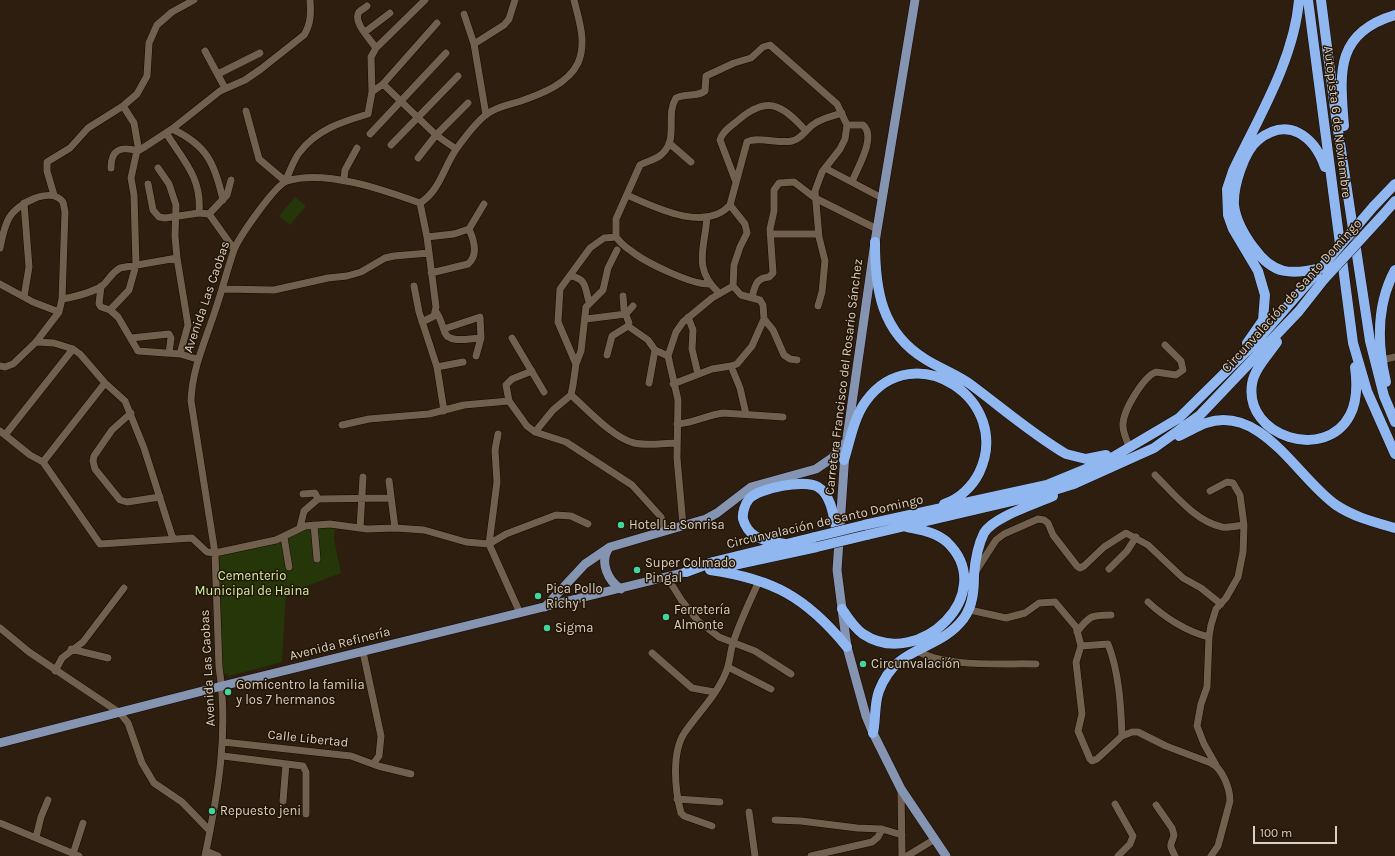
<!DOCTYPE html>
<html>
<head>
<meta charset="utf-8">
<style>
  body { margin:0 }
  #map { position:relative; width:1395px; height:856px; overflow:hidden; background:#2d1e0f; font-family:Karla,sans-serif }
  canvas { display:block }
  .scale { position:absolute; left:1253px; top:826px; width:84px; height:18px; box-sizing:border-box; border:2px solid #dad0c6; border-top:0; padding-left:5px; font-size:12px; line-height:14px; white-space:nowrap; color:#dad0c6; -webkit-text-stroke:3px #231506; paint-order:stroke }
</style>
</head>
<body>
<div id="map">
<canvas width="1395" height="856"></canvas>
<div class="scale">100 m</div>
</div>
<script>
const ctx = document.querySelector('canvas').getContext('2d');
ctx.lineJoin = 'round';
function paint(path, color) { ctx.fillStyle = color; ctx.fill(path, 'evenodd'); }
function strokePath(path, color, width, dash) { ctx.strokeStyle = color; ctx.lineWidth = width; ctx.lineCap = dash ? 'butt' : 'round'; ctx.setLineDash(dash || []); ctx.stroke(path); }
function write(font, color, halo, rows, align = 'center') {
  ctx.font = font + ' Karla,sans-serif'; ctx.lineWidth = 3; ctx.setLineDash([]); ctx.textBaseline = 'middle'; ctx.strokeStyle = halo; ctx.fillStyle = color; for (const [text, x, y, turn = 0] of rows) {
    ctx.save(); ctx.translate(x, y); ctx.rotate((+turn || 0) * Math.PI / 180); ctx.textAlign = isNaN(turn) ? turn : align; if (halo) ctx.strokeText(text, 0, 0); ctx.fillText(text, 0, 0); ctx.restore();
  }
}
paint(new Path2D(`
  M295,197L306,206L290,225L279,216Z
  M335,525L334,539L341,573L286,594L282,662L229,676L222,671L215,553L276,540L300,527Z`), '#253609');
const minor = new Path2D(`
  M367,6C365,8 361,10 359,12C352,22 371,40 376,48
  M464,14L474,44L486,115
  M365,32L390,13
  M474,44L504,25L509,19L515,0
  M205,51L225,88
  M218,74L260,53
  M383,84L436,135L456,149
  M372,92L371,57L376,48L425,0
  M246,111L259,159L285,181C290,172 293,161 299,153C316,130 341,122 368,114L372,92L383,84L437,23
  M847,125H863C877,137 857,168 852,182
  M172,129C207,145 215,164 223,200
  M166,133C184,161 202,178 199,213
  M370,134L446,53
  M669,143L691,162
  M391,145L458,76
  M418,158L436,135L468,103
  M111,168C111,149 121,146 138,151L143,148L172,129L220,91L245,80L261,69L304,35C311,24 311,13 310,0
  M158,168L169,184L176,205L175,236L177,258L188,325L180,354
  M825,168L882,198
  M344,179L345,170L357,148
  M736,182L720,140C722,132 730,127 736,122C766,95 781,103 806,131
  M148,184L153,210L159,217L165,218L199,213L209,214L227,195L231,180
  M54,195L47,171V162L70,148L88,128L123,106L137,94L147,76L149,43L157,25L172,12L194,0
  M627,195C654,207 705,233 730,205L747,142C756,136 780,144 792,141C802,139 806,129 814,124C822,118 833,116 842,113
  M24,203L29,267L24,297
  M420,203L427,237L436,307L434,316L422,322
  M209,214L234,249
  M707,217C705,248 692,268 719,293
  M770,234H818
  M427,237L454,234L469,229L484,204
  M0,248C2,238 4,227 9,218C17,203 51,186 63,202L65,212L62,299L59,312L36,342L13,364L5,367L0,366
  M431,273L468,264C479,255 474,240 469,229
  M571,276C587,279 585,289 589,302
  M0,284L33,302L59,312
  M710,284C692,285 644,262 630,250C625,247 620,242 616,237V219L640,165C647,161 656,160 662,154C679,139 665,115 676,98C685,93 698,97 705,91L706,76L734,63L751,58L763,47L770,45L837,104L847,125L845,139L840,149L822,172L815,191L819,237L825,261L822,292L818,306
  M101,286L99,304L101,307L110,310L118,317L138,351L180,354L197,359
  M414,286L419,312L437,367L444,411
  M223,289L274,290L328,278L347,276L361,272L385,258L394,256L429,253
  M752,297C755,286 756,278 769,277L773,273L770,229L774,211V190L779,183L794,182L815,198L877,229
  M62,299C73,297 93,292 102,286C109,280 110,274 120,268L177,258
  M110,310L129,290L136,265L134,195L131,178L138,146L134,123L123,106
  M436,312C441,318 442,326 445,333C450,344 471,338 481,338
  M688,317L693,330L692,349L698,374
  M586,319L626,314L633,306
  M764,319L773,330L784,355L790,359L797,360
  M628,326L648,340L655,350L668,356
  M444,329L480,317L481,338L476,356
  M131,338L169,334L171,338L169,353
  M512,338L544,392
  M36,342L54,343L73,349L80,354L105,383L125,401L144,448L173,539
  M607,355L612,336L628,326L629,323L624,310L623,296
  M1382,360L1395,357
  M576,364L581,351L586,307L603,290L608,268L617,250
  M731,366L740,388L746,414
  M437,367L463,362
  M532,371L512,379L506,385L509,401L527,426L535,432L566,442L632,485L661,517L665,530
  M649,383L655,350
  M673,384L712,369L731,366L737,364L752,346L764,319L763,305L760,300L741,295L733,286L734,265L740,247L747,233L745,224L730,205
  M571,395C587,409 613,438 634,443C647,446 663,443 677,443
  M131,413L112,430L94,456L93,461L95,469L120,500L127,502L160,497
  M677,424C694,423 707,415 723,413L783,417
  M342,425L369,419L429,414L464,405L509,401
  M0,431L30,455L43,462L100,544L192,538L207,552L215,553L276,540L305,526L330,524L367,529L395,528L424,530L466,542L489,544L506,534L556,515L571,516L588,524
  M535,432L553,410L571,395L573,385L576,364L558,322L560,289L590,248L604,238L616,237
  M498,434L495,450L497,482L489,544L520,613
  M5,435L73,349
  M1129,447C1127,440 1123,433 1123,426C1122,412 1143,377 1156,372L1176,375L1183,370L1181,361L1165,345
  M43,462L105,383
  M1155,475C1174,494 1195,521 1222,527C1229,528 1237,526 1244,525
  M389,481L395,528
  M1210,491L1227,482L1233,483L1240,495L1244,525L1243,552L1238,577L1226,598L1216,609L1211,625L1209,637L1207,687L1201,704L1197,726L1204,744L1216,765
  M303,494L315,493L318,499
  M314,525L317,559
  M683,525L677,458L678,400L668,356L676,332L683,322L712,298L733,286
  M300,527L304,511L318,499L391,498
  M360,528L363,477
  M284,537L289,567
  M1109,569L1127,551L1136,537
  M976,571L996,540L1004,534L1038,519L1044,520L1048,523L1053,535L1077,566L1080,568L1084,566L1104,547L1126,533L1148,545L1183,578L1201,588L1221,604
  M667,577L682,601L698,621L719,637L755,651L791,674
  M1148,602C1164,617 1187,632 1209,637
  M970,610L1006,618L1025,613L1039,603L1055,602L1076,627L1081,646
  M0,628L29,652L120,713L128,723L142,763L154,783L182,802L210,831
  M1077,632C1089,616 1091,615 1111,615
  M71,649L108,658
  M916,650C942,668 1003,663 1036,664
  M363,652L381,736L379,756L373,764
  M652,653L692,688L714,692
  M728,667L771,689
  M55,671L62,658L83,642L124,588
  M1122,736C1121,706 1119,672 1108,644L1081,646L1076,662L1082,714L1078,731L1090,759L1092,761L1097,759L1122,736L1132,732H1138L1166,746L1211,763C1223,769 1230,789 1230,801L1218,846L1211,856
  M223,742L351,756L378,766L411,774
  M223,756L303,766L306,772V814
  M901,789L902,856
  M677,799L720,802
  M283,801L286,764
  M1115,804L1133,836L1130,844L1118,856
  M1156,805L1172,828L1174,835C1171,847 1168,842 1175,856
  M749,812L755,856
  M775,820L801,821L857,828L882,829L902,835
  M0,823L79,856
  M712,826L684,816L681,813C675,791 671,752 685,732C698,713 717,695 726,672C730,663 730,652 733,643C740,621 750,601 759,581
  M36,837L41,817L48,800
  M206,851L218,856
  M73,854L83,823
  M205,856C218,793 229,732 219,667L215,553L191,401C192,369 205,342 215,311C222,291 227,270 234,250C239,237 275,185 287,181C325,169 384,190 420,203C440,191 444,166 457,148C465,137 476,122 487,114C498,106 509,105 521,101C541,94 568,84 578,63C587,42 579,21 574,0
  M811,856L872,842L878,837L882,829
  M907,856L935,839`);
const major = new Path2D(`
  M847,438L875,242L915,0
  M845,453L837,570L847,647L866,716L873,733L901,789L946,856
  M609,548C599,562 608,581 621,589
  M545,607L585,564L610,547L706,519L717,513L751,487L816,469L832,458L846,442
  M0,743L222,686L686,572`);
const highway = new Path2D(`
  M1308,0L1353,343L1367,391L1395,454
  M1321,0L1336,117L1370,341L1384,396L1395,422
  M1344,126C1340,74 1334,33 1395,15
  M1373,207L1395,184
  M1382,216L1395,201
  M875,242C875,289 881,332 925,359C939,368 956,374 970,384C1001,407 1032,434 1066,454L1086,459L1106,455
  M1321,268C1291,275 1273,275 1254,248C1245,236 1236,221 1234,205C1233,187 1244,151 1258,140C1288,116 1314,136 1325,167
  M1277,342C1269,354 1254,369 1252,384C1244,437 1326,462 1350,415C1358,400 1357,382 1355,367
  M1247,343L1263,320L1265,295L1258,271L1233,229L1228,215L1227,189L1233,171C1258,118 1294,60 1299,0
  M1386,382C1377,344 1376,305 1395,270
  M1179,436C1188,432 1197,426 1206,423C1262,404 1298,479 1336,505C1354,517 1374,522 1395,528
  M844,460C850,441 854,417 866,401C914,335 1014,400 979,473C972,487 959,499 944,504
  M864,525L1047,485L1108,460L1179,418L1257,341L1321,268
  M867,535L1038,495L1074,484L1154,448L1200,415L1299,311L1325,278
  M785,544C776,542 763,541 755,536C749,532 745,526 743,519C742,513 745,504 749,499C759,488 805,479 818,487C833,496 834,522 838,537
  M715,569L817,547
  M710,570C773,579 806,597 847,647
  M686,572L713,562L815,537
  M842,609C848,618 854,628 863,634C919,671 1000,593 947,542C936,532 921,530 907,527
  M873,733C876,720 874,704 879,691C897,643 938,653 964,618C973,605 974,590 974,575C975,562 978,545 984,533C993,517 1036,504 1053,496`);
strokePath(minor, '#150800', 8);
strokePath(major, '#150800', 10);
strokePath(highway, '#150800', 11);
strokePath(minor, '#72604f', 7);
strokePath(major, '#8594b0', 9);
strokePath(highway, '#91b7f0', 10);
const highwayBridge = new Path2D(`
  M1321,268L1373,207
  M1325,278L1382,216
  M815,537L864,525
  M817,547L867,535`);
strokePath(highwayBridge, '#150800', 11, []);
strokePath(highwayBridge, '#91b7f0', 10);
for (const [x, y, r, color] of [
  [621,525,4,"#45d49f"],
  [637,570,4,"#45d49f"],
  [538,596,4,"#45d49f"],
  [666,617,4,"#45d49f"],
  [547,628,4,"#45d49f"],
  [863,664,4,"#45d49f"],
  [228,692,4,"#45d49f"],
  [212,811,4,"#45d49f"]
]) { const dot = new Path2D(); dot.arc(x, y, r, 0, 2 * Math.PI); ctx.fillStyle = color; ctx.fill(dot); strokePath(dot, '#231506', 1.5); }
write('13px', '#dad0c6', '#231506', [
  ["Autopista 6 de Noviembre",1337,122,83],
  ["Circunvalación de Santo Domingo",1292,296,-48],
  ["Avenida Las Caobas",207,297,-71],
  ["Carretera Francisco del Rosario Sánchez",844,377,-83],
  ["Circunvalación de Santo Domingo",825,522,-13],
  ["Avenida Refinería",340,644,-14],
  ["Avenida Las Caobas",208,668,-93],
  ["Calle Libertad",308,739,6]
]);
write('13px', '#dad0c6', '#231506', [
  ["Hotel La Sonrisa",629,525],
  ["Super Colmado",645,563],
  ["Pingal",645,578],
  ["Pica Pollo",546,589],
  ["Richy 1",546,604],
  ["Ferretería",674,610],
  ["Almonte",674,625],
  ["Sigma",555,628],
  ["Circunvalación",871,664],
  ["Gomicentro la familia",236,685],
  ["y los 7 hermanos",236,700],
  ["Repuesto jeni",220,811]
], 'left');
write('13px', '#d0f2a8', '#231506', [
  ["Cementerio",252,576],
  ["Municipal de Haina",252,591]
]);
</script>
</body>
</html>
